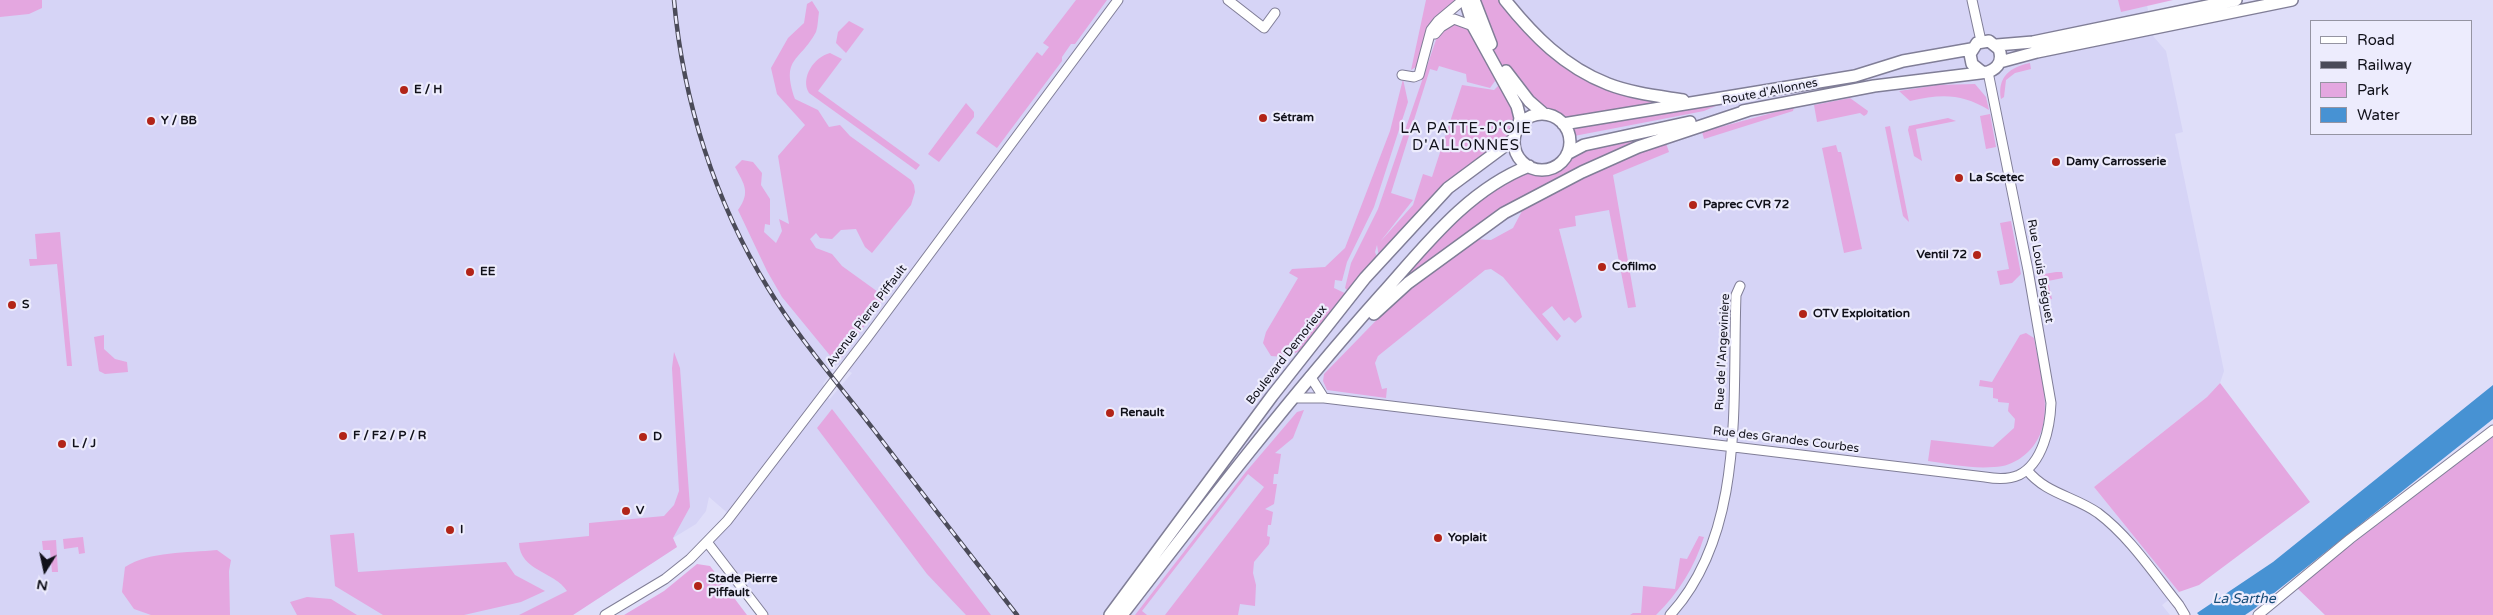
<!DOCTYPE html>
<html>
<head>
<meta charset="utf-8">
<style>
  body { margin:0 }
  #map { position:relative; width:2493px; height:615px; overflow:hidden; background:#dfdef9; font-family:"Varela Round",sans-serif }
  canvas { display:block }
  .legend { position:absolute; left:2310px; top:20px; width:162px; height:115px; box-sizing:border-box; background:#edecfd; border:1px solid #9594a2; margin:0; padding:6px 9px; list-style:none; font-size:15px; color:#11111a }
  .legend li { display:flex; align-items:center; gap:10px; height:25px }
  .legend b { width:25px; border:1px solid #9594a2 }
  .north { position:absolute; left:20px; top:545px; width:50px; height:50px; -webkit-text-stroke:4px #edecfd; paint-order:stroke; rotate:190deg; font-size:14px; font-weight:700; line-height:20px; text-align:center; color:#11111a }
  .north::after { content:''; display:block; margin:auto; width:18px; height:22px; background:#11111a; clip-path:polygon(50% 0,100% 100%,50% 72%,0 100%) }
</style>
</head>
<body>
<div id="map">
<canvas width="2493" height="615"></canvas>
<ul class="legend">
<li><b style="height:6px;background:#fff"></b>Road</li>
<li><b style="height:6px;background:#4b4b59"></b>Railway</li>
<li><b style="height:14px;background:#e4a7e0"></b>Park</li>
<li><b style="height:14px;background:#4792d3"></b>Water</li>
</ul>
<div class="north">N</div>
</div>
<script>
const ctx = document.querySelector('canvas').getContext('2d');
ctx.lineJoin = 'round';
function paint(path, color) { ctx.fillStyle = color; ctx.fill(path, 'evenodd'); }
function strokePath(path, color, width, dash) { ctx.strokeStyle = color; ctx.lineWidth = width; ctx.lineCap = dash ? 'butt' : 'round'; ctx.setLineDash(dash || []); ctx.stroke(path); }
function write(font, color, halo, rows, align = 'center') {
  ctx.font = font + ' "Varela Round",sans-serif'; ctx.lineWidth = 4.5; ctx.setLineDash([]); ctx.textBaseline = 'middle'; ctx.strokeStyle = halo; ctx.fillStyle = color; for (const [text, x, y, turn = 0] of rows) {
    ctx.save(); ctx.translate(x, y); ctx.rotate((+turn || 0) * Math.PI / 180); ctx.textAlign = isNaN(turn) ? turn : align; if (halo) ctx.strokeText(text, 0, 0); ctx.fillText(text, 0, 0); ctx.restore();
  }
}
paint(new Path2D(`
  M0,0H2118L2122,11L2147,5L2153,36L2166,51L2183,132L2175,134L2224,371L2220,383L2207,397L2094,487L2179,592L2162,605L2170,615H763L707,542L731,516L709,497L706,511L696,524L673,538L677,547L573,615H0ZM837,364L852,373L829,400L827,390L823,384Z`), '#d6d4f6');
paint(new Path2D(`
  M0,0H42V8L29,14L0,17Z
  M1076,0H1107L1075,44H1071L1062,57V61L997,148L976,133L1037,52L1042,56L1049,47L1043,43Z
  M1426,0H1458L1423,44L1416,67L1411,70Z
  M1474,0H1505L1576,68L1639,93L1723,103L1704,111L1569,137C1562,114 1554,123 1542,112C1531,102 1519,90 1510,78C1493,55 1483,26 1474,0Z
  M2118,0H2173L2121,12Z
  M812,1L819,12C818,18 818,26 816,32C799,63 781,57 795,99L818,110L829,127L840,125L850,136L911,180L914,185L915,192L911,205L872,253L865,247L856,229L841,230L832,239L820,238L816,233L810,239L816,248L832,254L842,266L885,297L837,364L782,297L767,271L738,210C751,192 744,184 735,167L742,160L753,162L762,173L761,185L770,199V225L765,224L764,232L776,243L782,231L779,219L789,224L778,156L805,125L777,94L771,68L788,38L804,23L807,4Z
  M849,21L864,29L846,53L836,43L838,32Z
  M1455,23L1469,28L1494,74L1495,81L1490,88L1467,82L1466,74L1439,66L1437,71L1430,69L1391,193L1413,200L1380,242L1413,205L1423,174L1432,177L1462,85L1494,90L1500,84L1517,106L1516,134L1448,188L1379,257L1377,245L1375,252L1378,260L1350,293L1345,288L1351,263L1378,209L1438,34Z
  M830,53L842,59L818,91L920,165L916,170L809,93C800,78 814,57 830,53Z
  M2030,63L2031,69L2015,73L2006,80L2004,97L2001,99C1997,77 2010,67 2030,63Z
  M1403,79L1408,102L1374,207L1347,262L1342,281L1335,280L1334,288L1351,296C1330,322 1309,361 1271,356L1263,343L1266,332L1298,278L1289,273L1292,269L1325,267L1345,248L1390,131Z
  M1975,84L1986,97L1989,110C1961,93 1941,94 1910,101L1899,91L1937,85Z
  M1850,98L1868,111L1867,114L1864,116L1860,113L1817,122L1814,105Z
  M966,103L974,112V117L939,162L928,154Z
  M1794,107L1793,111L1704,139L1702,132Z
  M1749,110L1670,135L1504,213L1385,303L1405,269L1430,240L1506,175L1534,169L1550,168L1564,159L1621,136Z
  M1990,114L1996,147L1986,149L1980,116Z
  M1948,118L1956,121L1916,129L1922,161L1914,156L1908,130L1909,126Z
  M1890,126L1909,222L1903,216L1885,127Z
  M1666,143L1669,152L1613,175L1636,307L1628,308L1609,210L1575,216L1576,226L1559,229L1582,317L1575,323L1569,317L1564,321L1552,306L1542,314L1561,336L1557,341L1503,277L1491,269L1485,270L1378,356L1375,363L1382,389L1387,388L1386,398L1327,390L1323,381L1324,374L1397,299L1475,239L1491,240L1513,228L1522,211L1574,182L1639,152Z
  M1836,145L1838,152H1841L1862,249L1844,253L1822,148Z
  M2011,221L2021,274L2012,283L2000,285L1997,271L2009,269L2000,223Z
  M60,232L72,366H67L57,264L30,266L29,259H37L35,234Z
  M2056,272H2062L2063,278L2048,281L2052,299L2044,301L2038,275Z
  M2026,333L2034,338C2041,377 2060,430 2022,457C2014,463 2004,467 1994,467C1972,469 1950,464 1928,461L1931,440L1993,447L2014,428L2015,419L2008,411L2009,403L1998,402V399L1993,398V388L1979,386L1980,380L1992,382L2020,335Z
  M104,335V349L115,359L127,362L128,372L105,374L99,371L94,337Z
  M674,352L680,368L690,507L673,538L677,547L573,615H519L567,591C554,571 520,571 519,543L589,536V523L664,516L674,505L679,491L672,368Z
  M2220,383L2310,502L2199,585L2179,592L2094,487L2207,397Z
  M832,409L991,615H966L927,574L817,428Z
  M1304,410L1293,438L1275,453L1281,454L1278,474H1274L1273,484H1277L1274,504L1265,509L1273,512L1271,525H1268L1267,536L1270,537L1269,544L1254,562L1253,573L1256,585L1255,606L1240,604L1238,615H1165L1264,487L1248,474L1142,611L1147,615H1135L1245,473L1297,412Z
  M2493,436V615H2325L2296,587Z
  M354,533L358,572L506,562L515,575L545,591L521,602L464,615H383L335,586L330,535Z
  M1699,536L1704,537C1695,566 1678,594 1656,615H1630L1633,613H1641L1643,586L1675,589L1680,558L1687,559Z
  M83,537L85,553L79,554L78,547L64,549L63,539Z
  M56,540L58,572H52L50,550H43L42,541Z
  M217,550L231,560L229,571L230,615H151L134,609L122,592L125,567C150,551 187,553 217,550Z
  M697,564L710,566L747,615H624L664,591Z
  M307,597L331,599L357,615H297L290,602Z`), '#e4a7e0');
paint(new Path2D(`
  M2493,385V419L2254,609L2245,615H2199L2197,613L2273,562Z`), '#4792d3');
const minor = new Path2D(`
  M1228,0L1264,28L1275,13
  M1972,0L1981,41
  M1435,34L1441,27L1454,19L1473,26
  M1402,75L1414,77L1419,75L1431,30L1438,21L1463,0
  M1310,376L1324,398
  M1298,398H1324L1985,477C1996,479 2008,480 2019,475C2043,463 2050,427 2051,403L2028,270L1988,72
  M2027,470C2046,494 2074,496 2098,513C2130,537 2154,574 2179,605L2185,615
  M707,542L763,615
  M605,615L665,579L690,559L727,521L867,338L1118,0
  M1670,615C1746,532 1732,400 1736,295L1740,286
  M2258,615L2350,539L2493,430`);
const major = new Path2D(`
  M1465,0L1473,26L1517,106L1520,118L1518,129
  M1474,0L1491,44
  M1505,0C1533,35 1564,67 1608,84C1631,93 1658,96 1683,100
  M1997,45L2033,42L2236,0
  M2000,62L2037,52L2292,0
  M1506,71L1529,101L1544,114
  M1743,111L1874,86L1988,72C1999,68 2003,60 1999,49L1989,41L1977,43L1970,54L1972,64L1982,72
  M1514 142a28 28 0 1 1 56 0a28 28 0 1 1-56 0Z
  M1563,124L1855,76L1903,61L1971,49
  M1567,154L1584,145L1690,122
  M1374,314L1408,283L1504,213L1582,172L1638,147L1749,110
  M1110,615L1272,396L1365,278L1448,188L1514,139
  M1122,615C1206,506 1290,397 1382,294C1425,246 1467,190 1529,166`);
strokePath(minor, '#807e97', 11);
strokePath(major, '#807e97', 14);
strokePath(minor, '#fff', 9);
strokePath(major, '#fff', 11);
const rail = new Path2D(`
  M674,0C683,101 715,202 768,288C798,338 838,383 874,430C921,492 969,553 1017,615`);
strokePath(rail, '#4b4b59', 4.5);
strokePath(rail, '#edecfd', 2.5, [8]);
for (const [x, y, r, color] of [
  [404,90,5,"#b22418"],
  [1263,118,5,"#b22418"],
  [151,121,5,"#b22418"],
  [2056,162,5,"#b22418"],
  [1959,178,5,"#b22418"],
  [1693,205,5,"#b22418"],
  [1977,255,5,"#b22418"],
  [1602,267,5,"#b22418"],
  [470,272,5,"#b22418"],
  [12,305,5,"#b22418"],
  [1803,314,5,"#b22418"],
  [1110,413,5,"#b22418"],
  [343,436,5,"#b22418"],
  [643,437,5,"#b22418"],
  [62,444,5,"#b22418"],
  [626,511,5,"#b22418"],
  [450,530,5,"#b22418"],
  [1438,538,5,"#b22418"],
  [698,586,5,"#b22418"]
]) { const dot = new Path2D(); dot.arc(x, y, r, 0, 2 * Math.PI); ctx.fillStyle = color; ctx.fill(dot); strokePath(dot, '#edecfd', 2); }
write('bold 12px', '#11111a', '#edecfd', [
  ["E / H",414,90],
  ["Sétram",1273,118],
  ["Y / BB",161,121],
  ["Damy Carrosserie",2066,162],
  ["La Scetec",1969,178],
  ["Paprec CVR 72",1703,205],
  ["Ventil 72",1967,255,"right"],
  ["Cofilmo",1612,267],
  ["EE",480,272],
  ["S",22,305],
  ["OTV Exploitation",1813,314],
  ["Renault",1120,413],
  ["F / F2 / P / R",353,436],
  ["D",653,437],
  ["L / J",72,444],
  ["V",636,511],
  ["I",460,530],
  ["Yoplait",1448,538],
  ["Stade Pierre",708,579],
  ["Piffault",708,593]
], 'left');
write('12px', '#11111a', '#edecfd', [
  ["Route d'Allonnes",1770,92,-11],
  ["Rue Louis Bréguet",2040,271,80],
  ["Avenue Pierre Piffault",867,316,-53],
  ["Rue de l'Angevinière",1723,352,-87],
  ["Boulevard Demorieux",1287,355,-52],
  ["Rue des Grandes Courbes",1786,440,7]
]);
write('italic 14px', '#174c78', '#edecfd', [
  ["La Sarthe",2244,599]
]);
ctx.letterSpacing = '1px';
write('15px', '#11111a', '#edecfd', [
  ["LA PATTE-D'OIE",1466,129],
  ["D'ALLONNES",1466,146]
]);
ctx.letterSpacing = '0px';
</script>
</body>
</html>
